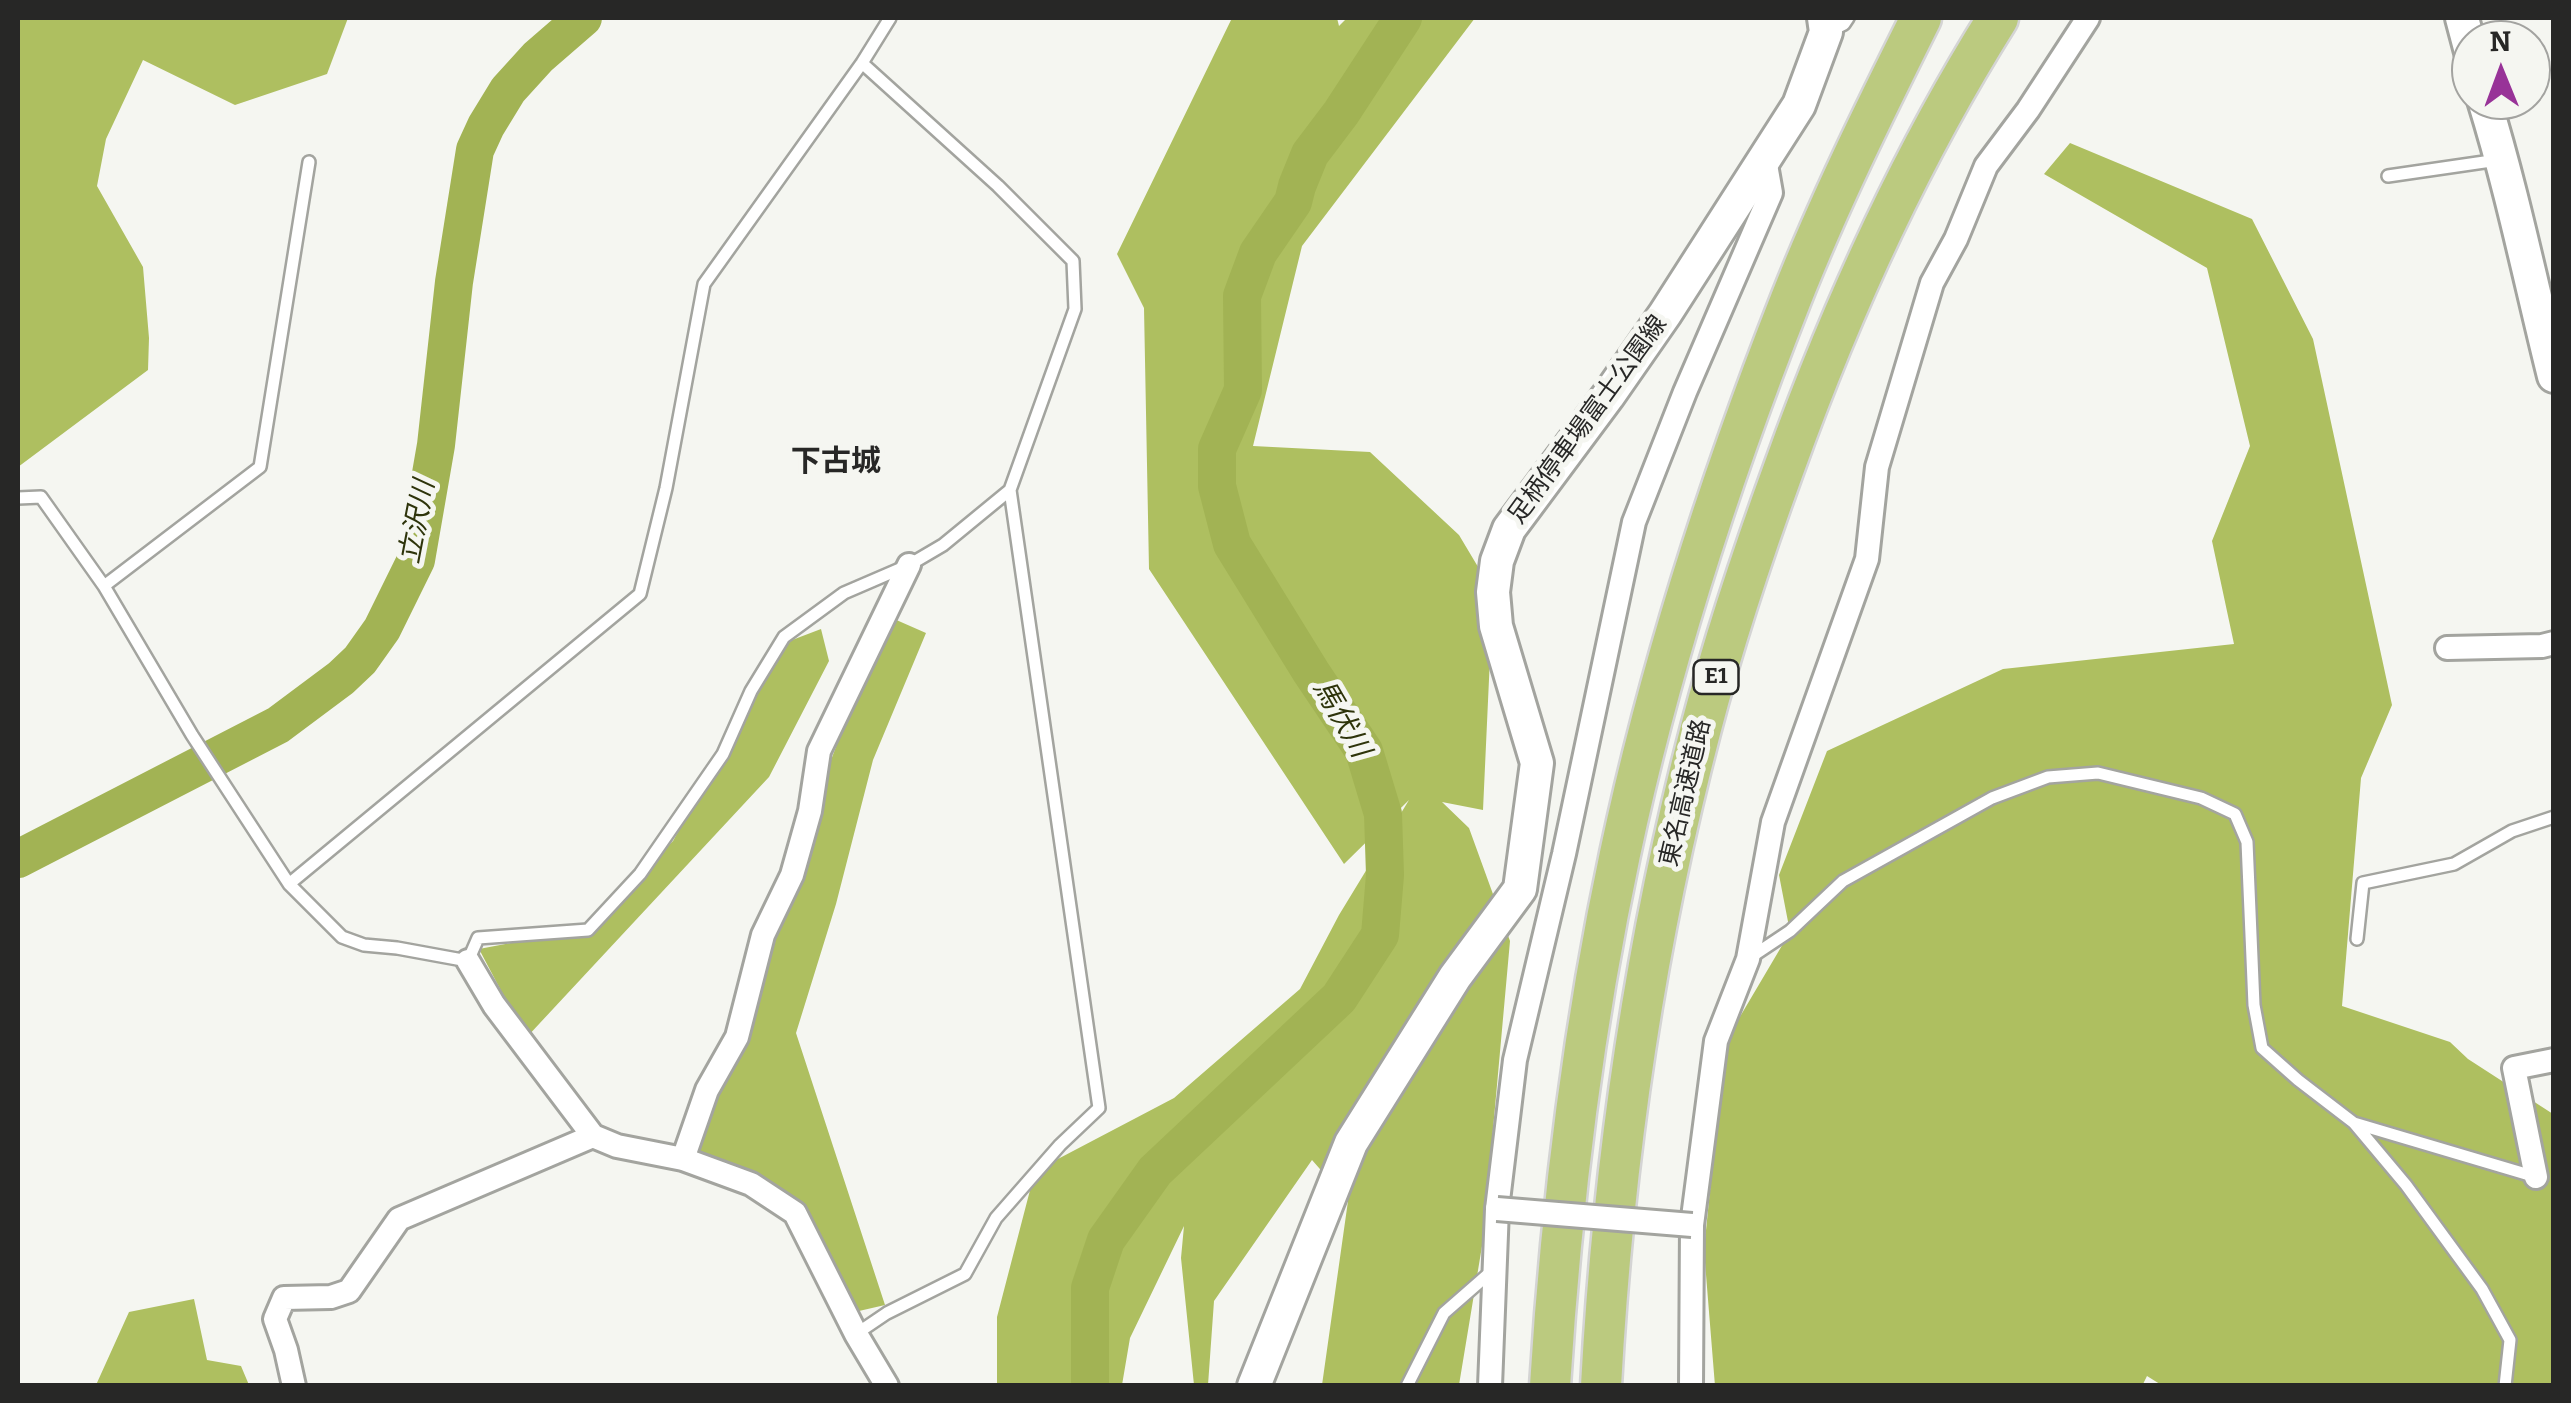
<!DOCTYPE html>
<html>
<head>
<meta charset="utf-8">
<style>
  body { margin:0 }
  #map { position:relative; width:2571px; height:1403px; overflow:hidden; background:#f5f6f1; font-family:Bitter,serif }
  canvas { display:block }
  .frame { position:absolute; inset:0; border:20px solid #272726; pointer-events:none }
  .north { position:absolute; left:2451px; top:20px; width:100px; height:100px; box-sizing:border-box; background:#f5f6f1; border:2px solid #a3a3a0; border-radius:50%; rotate:359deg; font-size:28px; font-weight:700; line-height:40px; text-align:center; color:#272726 }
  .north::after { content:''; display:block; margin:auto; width:35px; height:45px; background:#983398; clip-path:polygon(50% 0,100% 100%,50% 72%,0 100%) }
</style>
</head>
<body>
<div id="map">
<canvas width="2571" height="1403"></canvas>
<div class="frame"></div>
<div class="north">N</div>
</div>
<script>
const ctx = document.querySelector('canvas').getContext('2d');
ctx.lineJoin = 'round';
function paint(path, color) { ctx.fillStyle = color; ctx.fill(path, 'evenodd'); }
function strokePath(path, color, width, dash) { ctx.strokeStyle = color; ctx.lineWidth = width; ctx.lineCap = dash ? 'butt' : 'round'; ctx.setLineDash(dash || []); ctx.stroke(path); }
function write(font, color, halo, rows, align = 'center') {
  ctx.font = font + ' Bitter,"Noto Sans JP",serif'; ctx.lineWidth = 10; ctx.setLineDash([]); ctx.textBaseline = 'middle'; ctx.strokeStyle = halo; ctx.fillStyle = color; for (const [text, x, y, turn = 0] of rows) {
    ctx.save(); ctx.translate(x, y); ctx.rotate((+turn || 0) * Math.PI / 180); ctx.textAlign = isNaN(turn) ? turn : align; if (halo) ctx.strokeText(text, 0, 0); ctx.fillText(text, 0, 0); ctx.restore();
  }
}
paint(new Path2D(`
  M18,18H348L327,74L235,105L143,60L106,139L97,186L143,267L149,338L148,370L18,467Z
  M1232,18H1337L1339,26L1347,18H1475L1302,246L1253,446L1370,452L1459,535L1493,592L1483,810L1442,802L1469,828L1510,941L1483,1240L1459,1385H1322L1348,1201L1312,1160L1214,1301L1208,1385H1194L1181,1258L1184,1226L1130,1338L1122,1385L997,1386V1317L1035,1171L1174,1098L1300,989L1339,915L1409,800L1344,864L1149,569L1144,308L1117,254Z
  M2070,143L2252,219L2313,339L2392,705L2361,778L2342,1006L2450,1042L2468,1059L2553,1114V1385L2163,1386L2147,1376L2142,1386H1715L1704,1250L1725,1042L1790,932L1779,875L1827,751L2003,669L2234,644L2212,541L2250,446L2207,268L2044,174Z
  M885,615L926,633L873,760L836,904L796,1033L885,1305L846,1314L778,1191L687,1147Z
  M821,629L829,661L769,777L526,1038L479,949L579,930L673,841L779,645Z
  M194,1299L207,1360L241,1366L249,1385H96L129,1312Z`), '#aebf60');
strokePath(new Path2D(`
  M18,859L278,725L341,678L360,660L382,629L416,560L436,445L454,282L475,150L486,126L508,90L538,57L583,18
  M1090,1386V1288L1106,1240L1155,1171L1339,998L1380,935L1385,875L1383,814L1364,751L1311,672L1232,544L1217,486V449L1243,390L1242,296L1258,253L1293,202L1297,186L1310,154L1341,113L1403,18`), '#a2b354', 38);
const lane = new Path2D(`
  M1830,31L1844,24L1848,18
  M2388,176L2498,160
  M18,498L41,497L104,586L192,735L289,884L342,937L364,945L397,948L468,961L478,938L588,930L640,874L723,754L751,691L784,637L844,593L909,565L943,545L1010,490
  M104,586L260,467L309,162
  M289,884L640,594L666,488L704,284L862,63L890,18
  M2357,939L2363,883L2454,864L2512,831L2554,817
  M1751,957L1790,931L1843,881L1992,798L2048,777L2098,773L2201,798L2235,814L2247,842L2254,1005L2262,1048L2298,1080L2354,1123L2406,1185L2482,1289L2510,1340L2505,1386
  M2354,1123L2536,1177
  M856,1334L887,1313L965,1274L996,1218L1060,1145L1099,1108L1010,490L1075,309L1073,261L998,186L862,63
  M1407,1386L1444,1313L1492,1271`);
const street = new Path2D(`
  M2447,648L2542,646L2554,643
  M468,961L494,1005L593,1136L617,1146L683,1159L751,1184L795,1213L856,1334L887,1386
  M683,1159L707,1090L737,1037L763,935L792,875L810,811L819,751L909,565
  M2536,1177L2514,1068L2554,1060
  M294,1386L286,1350L275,1319L284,1298L331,1297L349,1291L399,1219L593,1136
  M1490,1386L1497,1209L1515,1060L1564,854L1634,522L1685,392L1771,193L1765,159
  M1691,1386L1692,1225L1716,1041L1748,959L1773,822L1867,559L1877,467L1932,283L1956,239L1986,166L2028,110L2088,18`);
const secondary = new Path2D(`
  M2462,18L2471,52
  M2484,100C2512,190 2531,284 2554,376
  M1254,1386L1351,1143L1455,977L1520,889L1537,763L1496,626L1493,592L1497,561L1509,529L1608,396L1665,314L1799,105L1826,32L1824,18`);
const highway = new Path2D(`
  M1550,1386C1561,1208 1583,1028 1620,854C1660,665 1720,479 1791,299C1829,203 1875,110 1921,18
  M1601,1386C1613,1164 1645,942 1701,728C1724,640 1753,553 1784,468C1840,312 1910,158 1998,18`);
strokePath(lane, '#a3a49f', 16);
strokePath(street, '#a3a49f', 28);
strokePath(secondary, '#a3a49f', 38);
strokePath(highway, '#d4d4d4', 45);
strokePath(lane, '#fff', 11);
strokePath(street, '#fff', 22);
strokePath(secondary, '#fff', 32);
strokePath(highway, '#bbca7f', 40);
const streetBridge = new Path2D(`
  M1497,1209L1692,1225`);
strokePath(streetBridge, '#a3a49f', 28, []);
strokePath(streetBridge, '#fff', 22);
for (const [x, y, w] of [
  [1716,677,45]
]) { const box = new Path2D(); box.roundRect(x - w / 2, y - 17, w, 34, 8); ctx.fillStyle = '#f5f6f1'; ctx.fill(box); strokePath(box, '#272726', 2.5); }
write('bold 22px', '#272726', null, [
  ["E1",1716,677]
]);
write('25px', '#272726', '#f5f6f1', [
  ["足柄停車場富士公園線",1588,420,-54],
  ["東名高速道路",1686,793,-77]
]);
write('italic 28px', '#2e340b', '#f5f6f1', [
  ["立沢川",418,522,-79],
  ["馬伏川",1341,719,60]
]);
write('bold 30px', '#272726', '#f5f6f1', [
  ["下古城",836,463]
]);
</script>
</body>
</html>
